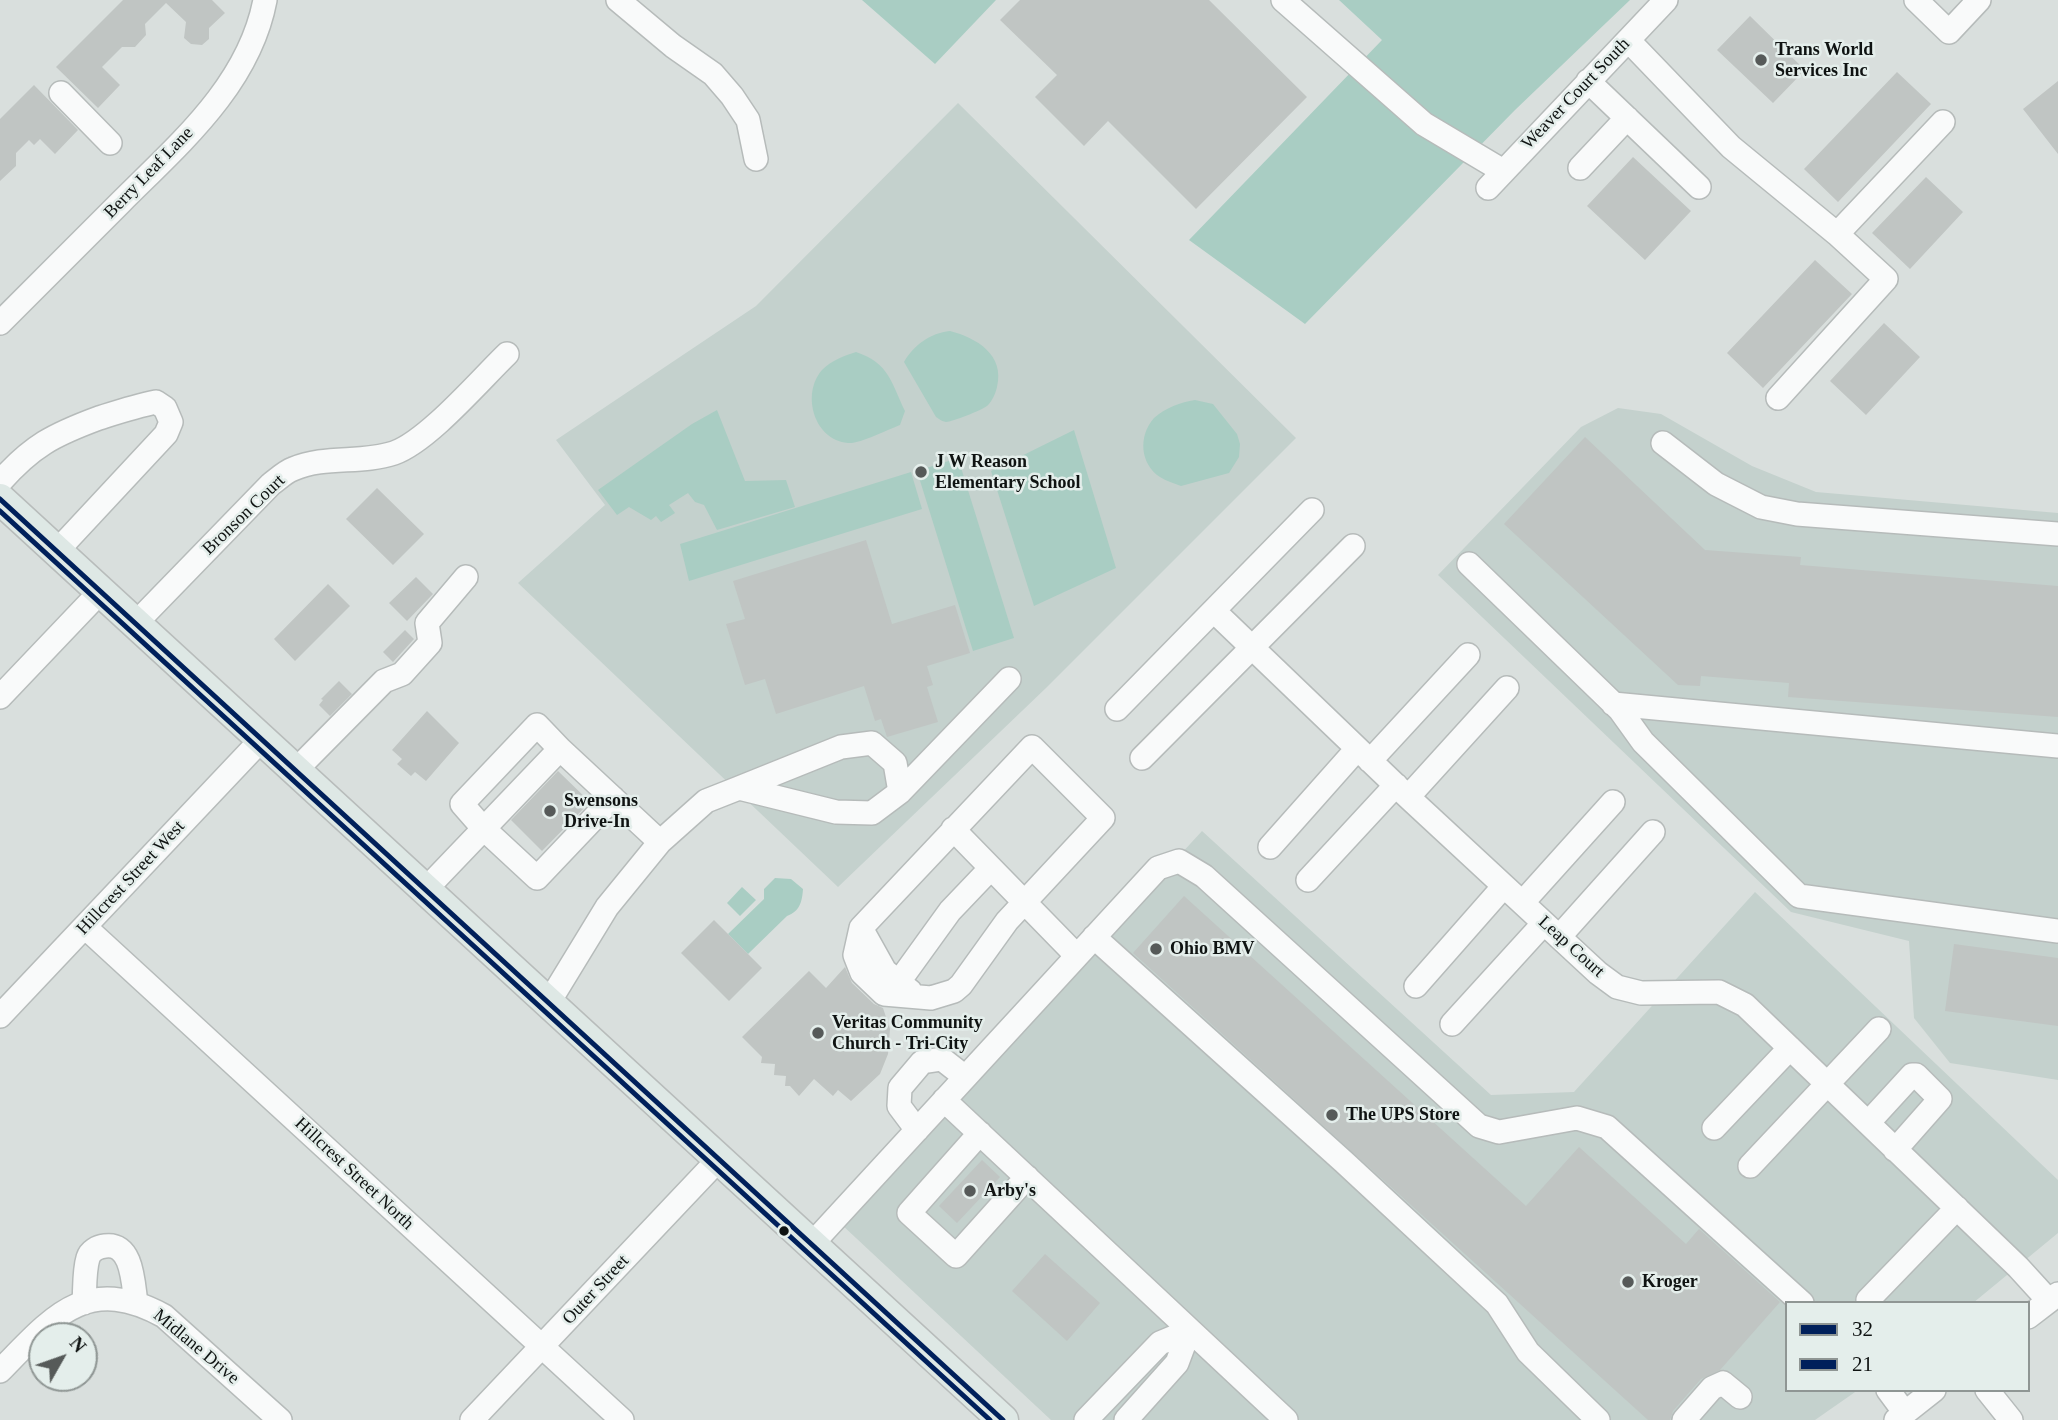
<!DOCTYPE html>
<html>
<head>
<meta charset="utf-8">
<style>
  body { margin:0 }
  #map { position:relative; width:2058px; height:1420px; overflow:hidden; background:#d9dfdd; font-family:Georgia,serif }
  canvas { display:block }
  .legend { position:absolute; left:1785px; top:1301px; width:245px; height:91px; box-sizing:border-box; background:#e4eeeb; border:2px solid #8f9694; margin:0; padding:9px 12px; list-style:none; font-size:21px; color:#0f1312 }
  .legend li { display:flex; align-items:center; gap:14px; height:35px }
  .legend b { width:35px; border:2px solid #8f9694 }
  .north { position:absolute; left:28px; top:1322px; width:70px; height:70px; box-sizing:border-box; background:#e4eeeb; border:2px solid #8f9694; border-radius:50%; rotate:50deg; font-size:19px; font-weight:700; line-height:28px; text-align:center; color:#0f1312 }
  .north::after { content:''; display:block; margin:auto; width:24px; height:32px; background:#565a59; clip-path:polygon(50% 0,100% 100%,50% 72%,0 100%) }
</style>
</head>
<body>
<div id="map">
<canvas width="2058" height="1420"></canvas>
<ul class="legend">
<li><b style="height:9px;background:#00205b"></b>32</li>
<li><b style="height:9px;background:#00205b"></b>21</li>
</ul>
<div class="north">N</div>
</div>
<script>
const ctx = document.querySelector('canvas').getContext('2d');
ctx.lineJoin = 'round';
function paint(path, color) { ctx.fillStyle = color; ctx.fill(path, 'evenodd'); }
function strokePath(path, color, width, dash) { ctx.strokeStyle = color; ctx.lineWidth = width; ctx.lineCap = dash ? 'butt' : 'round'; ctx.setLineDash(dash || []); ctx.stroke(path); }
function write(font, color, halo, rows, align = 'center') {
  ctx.font = font + ' Georgia,serif'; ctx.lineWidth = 5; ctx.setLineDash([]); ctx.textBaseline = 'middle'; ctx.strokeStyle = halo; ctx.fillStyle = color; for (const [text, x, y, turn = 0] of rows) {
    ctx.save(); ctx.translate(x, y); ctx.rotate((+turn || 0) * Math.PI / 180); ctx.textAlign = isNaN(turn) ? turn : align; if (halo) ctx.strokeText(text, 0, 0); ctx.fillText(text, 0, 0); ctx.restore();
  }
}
paint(new Path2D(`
  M958,103L1296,438L1046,688L838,887L518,583L605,505L556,440L756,306Z
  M1618,408L1661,414L1752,466L1816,492L2058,513V1080L1950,1063L1914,1018L1909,941L1791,912L1438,575L1581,427Z
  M1202,831L1491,1095L1574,1092L1755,892L2058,1180V1233L1973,1303H1787V1390H1858L1815,1420H1051L841,1224Z`), '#c4d1cd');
paint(new Path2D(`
  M862,0H996L935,64Z
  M1339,0H1630L1515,110L1305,324L1189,240L1382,40Z
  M950,331C977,338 1005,355 997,387C996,392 992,402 987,406C982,410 952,422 946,422C941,421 941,420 936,417L904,362C914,345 930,333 950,331Z
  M856,352C889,363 891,382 905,411L900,425C887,430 860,444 848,443C814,440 801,394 822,370C832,360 844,356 856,352Z
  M1195,400L1213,404L1237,434L1240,444L1239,457L1229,473L1181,486C1174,483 1166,481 1160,477C1140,464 1138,436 1154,418C1165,408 1181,402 1195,400Z
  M717,410L745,481L786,480L795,507L717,530L704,505L695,502L688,493L669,505L675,513L661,522L656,516L651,520L629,507L617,515L598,490L692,424Z
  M1074,430L1116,568L1034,606L991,471Z
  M958,458L1014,638L973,651L917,471Z
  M911,472L922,509L689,581L680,544Z
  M775,878L791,879L803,889C802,902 800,911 787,916L748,954L728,934L764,899V889Z
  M742,887L756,900L740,916L727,903Z`), '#a9cdc3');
paint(new Path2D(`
  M123,0H212L225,13L209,28V39L202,45L191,44L184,38L186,22L166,3L145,24L146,35L135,47H122L102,67L120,85L98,108L56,67Z
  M1020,0H1209L1307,97L1196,209L1108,121L1084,146L1035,97L1057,75L1000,20Z
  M1750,16L1805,70L1773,103L1717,50Z
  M1897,72L1931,104L1838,202L1804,169Z
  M2058,81V154L2023,109Z
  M34,85L78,130L55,154L40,139L34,145L29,140L16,153V166L0,181V119Z
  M1633,157L1691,211L1645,260L1587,206Z
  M1926,177L1963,212L1910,269L1872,233Z
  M1815,260L1852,294L1763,388L1727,353Z
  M1884,323L1920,357L1866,415L1830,381Z
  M1585,437L1705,550L1801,557L1800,565L2058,586V717L1788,697L1789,683L1701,676L1700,686L1678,685L1504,524Z
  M377,488L424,534L393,565L346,519Z
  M866,540L892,624L955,605L970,653L927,666L933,685L927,687L938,722L887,737L881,719L875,721L864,686L776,714L765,679L745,685L726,624L745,619L733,581Z
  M416,577L433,594L407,621L389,603Z
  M328,584L350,606L295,661L274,639Z
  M405,630L414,639L393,662L383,652Z
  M339,681L352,694L330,716L319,705L323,700L321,699Z
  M427,711L459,743L426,781L415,772L411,776L397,764L402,759L392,750Z
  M558,771L590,802L542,851L511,820Z
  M1184,896L1526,1206L1579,1147L1686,1244L1699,1229L1780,1302L1720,1370L1701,1379L1673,1411L1670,1420H1648L1133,953Z
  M714,920L762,968L729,1001L681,953Z
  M1954,944L2058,958V1026L1945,1011Z
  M845,967L852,983L874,1004L883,1008L890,1029L888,1054L880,1074L851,1101L838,1090L833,1096L814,1079L799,1096L790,1086H785L786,1076L774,1075L775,1064L761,1063L762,1057L742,1037L809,971L826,988Z
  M982,1160L1000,1177L957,1223L939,1206Z
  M1045,1254L1100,1303L1067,1341L1012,1291Z`), '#c0c5c3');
const minor = new Path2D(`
  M618,0L673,46L713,74L732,96L748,120L756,159
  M1283,0L1424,124L1503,171
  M1916,0L1949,32L1979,0
  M1628,40L1731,147L1837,234L1943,122
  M1588,81L1699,187
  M61,93L110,143
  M1580,168L1627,118
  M1488,188L1666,0
  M0,323C40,283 81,242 121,202C179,144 249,85 265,0
  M1778,398L1886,279L1837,234
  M1663,443L1716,484L1761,507L1797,514L2058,534
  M0,482C32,446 53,435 99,418C118,412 136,406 156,402L165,408L171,422L166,434L57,551
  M1469,564L1620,710L1643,742L1799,896L2058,931
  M1214,611L1408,797L1598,973L1617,987L1641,993L1719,992L1745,1005L2018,1267L2049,1301
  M136,623L271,484C278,479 285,472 293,469C325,455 361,464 394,453C428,441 480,380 507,354
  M0,697L101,591
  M1613,704L2058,746
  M1117,709L1312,510
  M1032,747L1103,818L1007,921L961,985L954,991L931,998L884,994L862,973L855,955L861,928Z
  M560,749L537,725L462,804L483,828L537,878L613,798
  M1142,758L1353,546
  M1370,761L1468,655
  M296,770L384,681L402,674L430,643L427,623L466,577
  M739,788L841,747L872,743L895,763L900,792
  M1408,797L1507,688
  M953,829L1077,956
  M1270,847L1357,749
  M1308,880L1396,785
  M426,889L560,749L660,842
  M1523,902L1613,802
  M85,927L622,1420
  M861,928L885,971L910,991
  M1094,937L1344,1162L1497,1304L1528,1352L1598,1420
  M1559,937L1653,832
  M898,983L950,911L991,868
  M1416,986L1504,886
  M549,1002L607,907L660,842L706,801L739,788L836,812L872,813L900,792L1009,679
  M0,1016L262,739
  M1452,1024L1544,923
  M944,1100L1286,1420
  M1868,1123L1912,1075H1916L1940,1099L1895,1150
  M1714,1128L1790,1048
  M917,1130L899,1106L900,1088L922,1062L942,1059L965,1077
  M980,1133L909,1213L956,1256L1027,1177
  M1750,1166L1879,1029
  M811,1245L1158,868L1179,861L1204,876L1479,1126L1499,1132L1577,1118L1607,1127L1802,1303
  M1868,1300L1957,1208
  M84,1303C85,1290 84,1271 88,1258C90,1251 97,1247 105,1246C133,1242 133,1284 136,1303
  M2028,1317L2058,1294
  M0,1371C52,1318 86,1273 164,1316L280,1420
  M1888,1390L1905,1413
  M1987,1390L2011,1420
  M472,1420L719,1159
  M1086,1420L1160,1343L1189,1331
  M1126,1420L1177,1363L1189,1331
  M1684,1420L1712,1388L1723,1383L1740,1397
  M1896,1420L1934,1390`);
const major = new Path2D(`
  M0,499L1003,1420`);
strokePath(minor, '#b6bbba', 26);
strokePath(major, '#b8bcbb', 33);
strokePath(minor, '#f9fafa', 23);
strokePath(major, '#dee8e5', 30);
strokePath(new Path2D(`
  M0,499L1003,1420`), '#00205b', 5);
strokePath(new Path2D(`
  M0,511L990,1420`), '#00205b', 5);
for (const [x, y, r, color] of [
  [1761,60,7,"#565a59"],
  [921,472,7,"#565a59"],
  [550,811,7,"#565a59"],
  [1156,949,7,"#565a59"],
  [818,1033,7,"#565a59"],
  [1332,1115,7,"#565a59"],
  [970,1191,7,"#565a59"],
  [784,1231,6,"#0f1312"],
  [1628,1282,7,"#565a59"]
]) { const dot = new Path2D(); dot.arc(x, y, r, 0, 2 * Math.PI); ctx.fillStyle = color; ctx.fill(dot); strokePath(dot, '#e4eeeb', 2.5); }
write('bold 18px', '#0f1312', '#e4eeeb', [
  ["Trans World",1775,50],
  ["Services Inc",1775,71],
  ["J W Reason",935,462],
  ["Elementary School",935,483],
  ["Swensons",564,801],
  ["Drive-In",564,822],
  ["Ohio BMV",1170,949],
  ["Veritas Community",832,1023],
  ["Church - Tri-City",832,1044],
  ["The UPS Store",1346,1115],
  ["Arby's",984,1191],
  ["Kroger",1642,1282]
], 'left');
write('18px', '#0f1312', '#e4eeeb', [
  ["Weaver Court South",1576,94,-46],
  ["Berry Leaf Lane",149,173,-46],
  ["Bronson Court",244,515,-44],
  ["Hillcrest Street West",131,878,-47],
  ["Leap Court",1571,947,42],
  ["Hillcrest Street North",354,1174,43],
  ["Outer Street",596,1290,-47],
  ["Midlane Drive",196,1347,40]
]);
</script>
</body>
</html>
